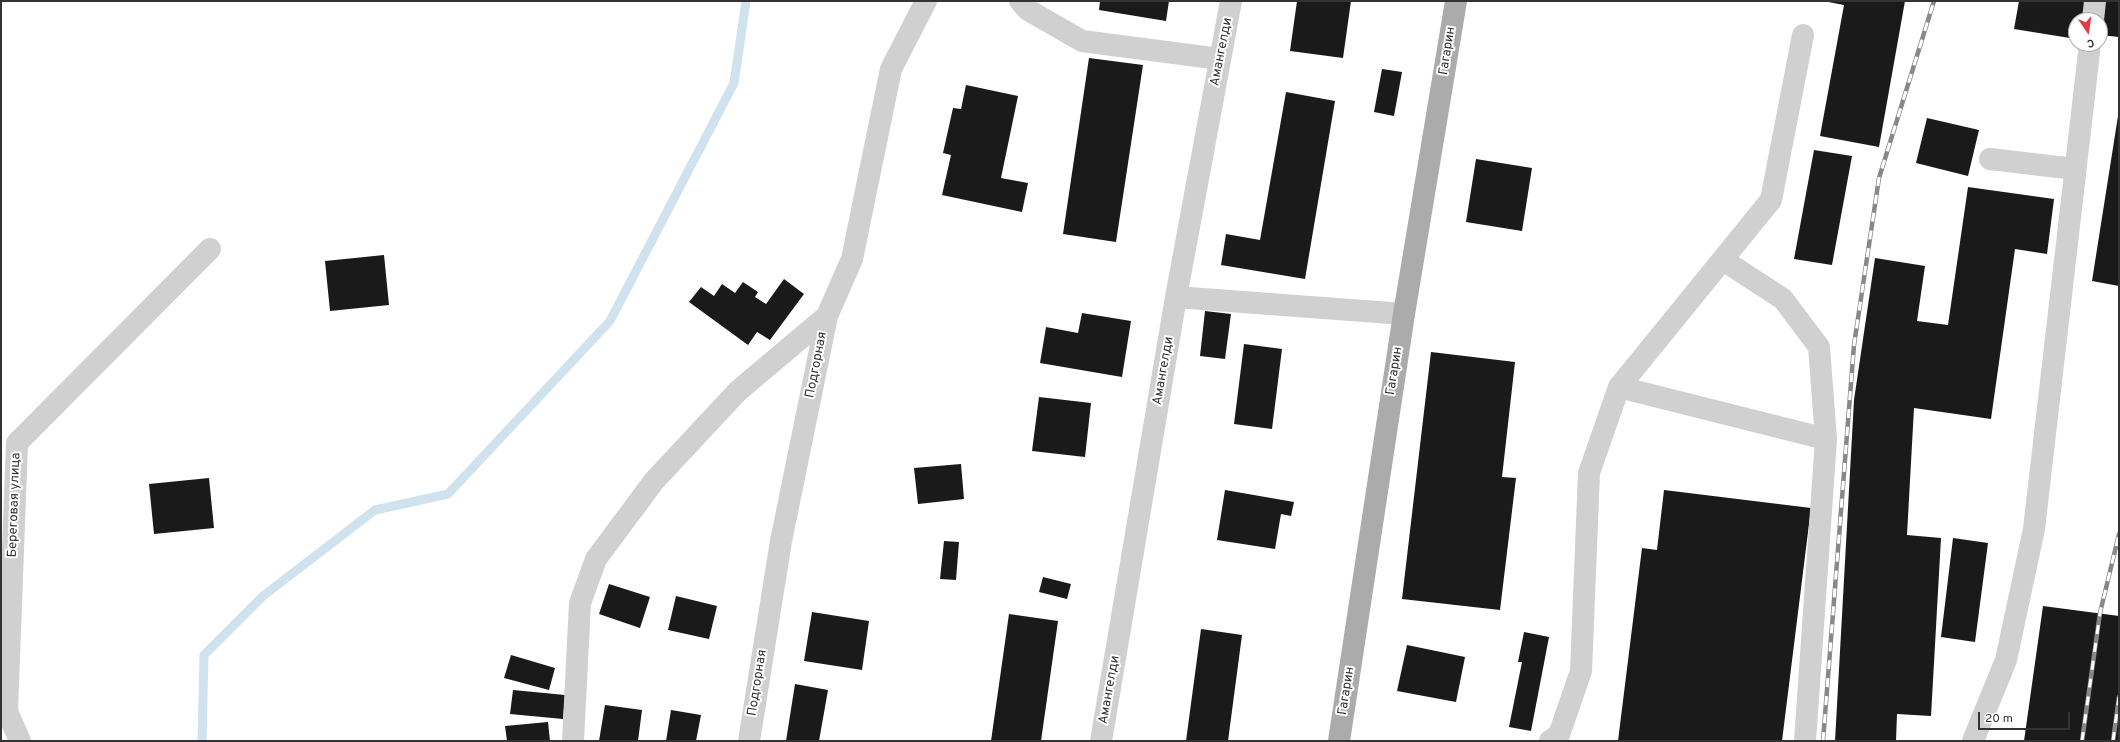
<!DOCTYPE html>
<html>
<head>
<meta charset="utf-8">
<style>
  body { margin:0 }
  #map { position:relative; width:2120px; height:742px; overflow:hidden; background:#fff; font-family:Overpass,sans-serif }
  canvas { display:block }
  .frame { position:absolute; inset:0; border:2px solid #333; pointer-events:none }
  .north { position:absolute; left:2068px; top:12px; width:40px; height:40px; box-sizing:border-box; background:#fff; border:1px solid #adadad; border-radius:50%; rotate:167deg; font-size:11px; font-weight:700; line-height:16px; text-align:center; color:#333 }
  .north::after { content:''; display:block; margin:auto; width:14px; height:18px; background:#e63946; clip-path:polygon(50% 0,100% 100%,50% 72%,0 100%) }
  .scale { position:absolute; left:1978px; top:712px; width:92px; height:18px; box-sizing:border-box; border:2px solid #333; border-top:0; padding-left:5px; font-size:12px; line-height:14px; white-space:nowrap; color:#333; -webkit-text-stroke:3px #fff; paint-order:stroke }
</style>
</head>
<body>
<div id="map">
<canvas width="2120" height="742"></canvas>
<div class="frame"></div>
<div class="north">С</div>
<div class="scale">20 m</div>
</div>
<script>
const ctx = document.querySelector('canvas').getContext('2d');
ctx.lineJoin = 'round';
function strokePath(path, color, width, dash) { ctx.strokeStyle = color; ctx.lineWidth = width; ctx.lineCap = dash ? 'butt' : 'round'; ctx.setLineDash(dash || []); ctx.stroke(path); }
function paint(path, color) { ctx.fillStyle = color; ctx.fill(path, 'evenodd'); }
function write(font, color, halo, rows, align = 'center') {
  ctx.font = font + ' Overpass,sans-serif'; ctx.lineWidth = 4; ctx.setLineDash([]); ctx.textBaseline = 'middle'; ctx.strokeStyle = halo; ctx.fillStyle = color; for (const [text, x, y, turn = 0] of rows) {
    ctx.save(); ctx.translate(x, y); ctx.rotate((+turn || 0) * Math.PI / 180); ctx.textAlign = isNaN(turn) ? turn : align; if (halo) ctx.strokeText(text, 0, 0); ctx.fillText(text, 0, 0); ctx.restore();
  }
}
strokePath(new Path2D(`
  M202,741L204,655L263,596L375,510L448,494L610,321L734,83L746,1`), '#cfe2ee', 9);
paint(new Path2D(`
  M1100,1H1169L1166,21L1099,10Z
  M1297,1H1351L1343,58L1290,51Z
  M1823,1H1905L1879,147L1820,136L1844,5Z
  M2019,1H2085L2082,20H2076V39L2014,29Z
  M2104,1H2119V37L2100,35Z
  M1089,58L1143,65L1116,242L1063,234Z
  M1382,69L1402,72L1394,116L1374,112Z
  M966,85L1018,96L1001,178L1028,183L1022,212L942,195L951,155L943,153L953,108L961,109Z
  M1286,92L1335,101L1305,279L1221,265L1226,234L1260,240Z
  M2118,116H2119V286L2092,281Z
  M1927,118L1979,130L1968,176L1916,163Z
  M1814,150L1852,156L1832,265L1794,259Z
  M1476,159L1532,168L1522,231L1466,222Z
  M1968,187L2054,199L2047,254L2015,249L1991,419L1914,408L1907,535L1941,538L1931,716L1897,714L1896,741H1835L1854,400L1875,258L1925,266L1917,321L1948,325Z
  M384,255L389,305L330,311L325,261Z
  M784,279L804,294L770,340L757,332L748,345L689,302L701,287L714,296L722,284L735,293L743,282L758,292L755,297L766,304Z
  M1205,311L1231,314L1225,359L1200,356Z
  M1082,313L1131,321L1122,377L1040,363L1046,327L1078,333Z
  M1244,344L1282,349L1272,429L1234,424Z
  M1431,352L1515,362L1502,477L1516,478L1500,610L1402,599Z
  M1039,397L1091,403L1085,457L1032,451Z
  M961,464L964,499L918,504L914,468Z
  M209,478L214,528L154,534L149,484Z
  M1225,490L1294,502L1291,516L1281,514L1275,549L1217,540Z
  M1664,490L1811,508L1782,741H1618L1642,548L1657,550Z
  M1953,538L1988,543L1975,642L1941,637Z
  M944,541L959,542L956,580L940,579Z
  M1043,577L1071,584L1067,599L1039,592Z
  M609,584L650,597L640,628L599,614Z
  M676,596L717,606L709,639L668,630Z
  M2043,606L2119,616V741H2024Z
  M812,612L869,621L862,670L804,661Z
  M1009,614L1058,621L1041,741H991Z
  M1201,629L1242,635L1228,741H1186Z
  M1524,632L1549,637L1531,731L1509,727L1522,662H1518Z
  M1407,645L1465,657L1456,702L1397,691Z
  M511,655L555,668L549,690L504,678Z
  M795,684L828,690L819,741H786Z
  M513,690L565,695L563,719L510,714Z
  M605,705L642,710L638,741H599Z
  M671,710L701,715L696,741H666Z
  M548,722L550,741H507L505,726Z`), '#1a1a1a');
strokePath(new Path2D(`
  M1020,1L1028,10L1082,41L1220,59
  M2093,20L2095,1
  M1990,159L2075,169
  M1723,260L1783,299L1819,347L1826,439L1805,741
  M1176,297L1404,314
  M1619,387L1826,439
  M20,741L7,711L17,443L210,249
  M573,741L580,603L596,559L654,481L738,391L827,316
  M749,741L781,541L827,316L852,259L891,69L926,1
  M1101,741L1176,297L1231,1
  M1550,741L1559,735L1581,671L1589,473L1619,387L1771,200L1803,35
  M1973,741L2006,660L2034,529L2090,44`), '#d0d0d0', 22);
strokePath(new Path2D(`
  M1339,741L1404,314L1456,1`), '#ababab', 22);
const rail = new Path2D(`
  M1823,741L1854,345L1879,178L1934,1
  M2082,741L2100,613L2119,534
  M2113,741L2119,697`);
strokePath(rail, '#888', 4.5);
strokePath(rail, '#fff', 3, [9]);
write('13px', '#333', '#fff', [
  ["Гагарин",1448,51,-81],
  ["Амангелди",1222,52,-79],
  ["Подгорная",817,365,-79],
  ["Амангелди",1164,371,-80],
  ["Гагарин",1395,371,-81],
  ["Береговая улица",15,505,-88],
  ["Подгорная",758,683,-81],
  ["Амангелди",1110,690,-80],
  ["Гагарин",1347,691,-81]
]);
</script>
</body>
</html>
